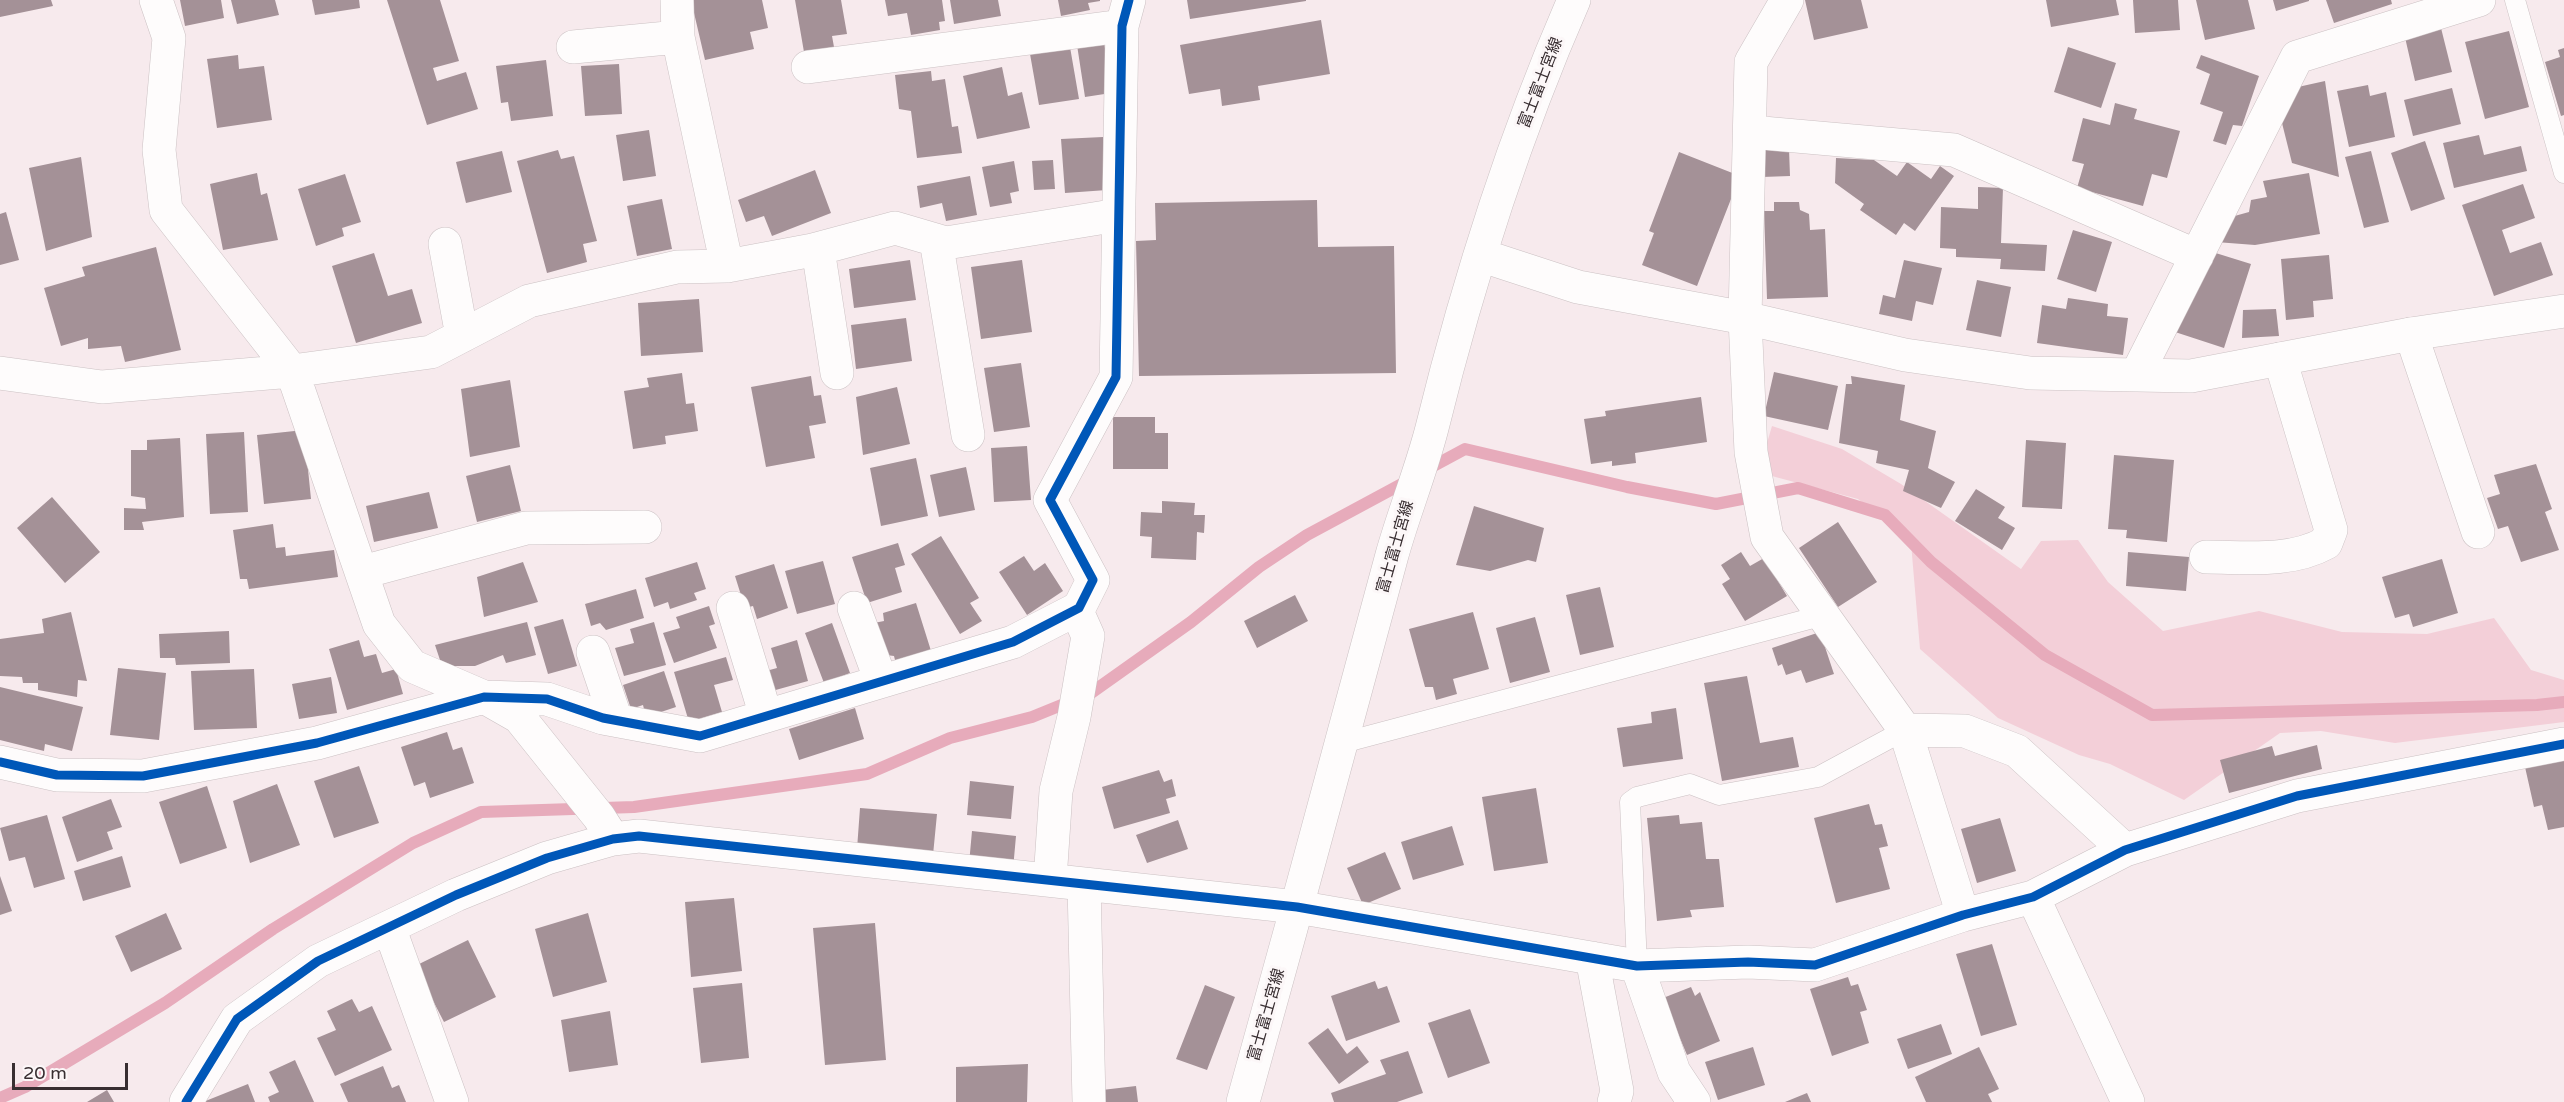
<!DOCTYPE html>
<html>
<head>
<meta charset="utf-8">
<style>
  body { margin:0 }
  #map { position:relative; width:2564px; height:1102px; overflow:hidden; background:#f7eaed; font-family:"Varela Round",sans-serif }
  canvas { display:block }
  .scale { position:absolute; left:12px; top:1063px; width:116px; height:27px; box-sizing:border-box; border:3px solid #382e31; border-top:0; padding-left:8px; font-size:18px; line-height:21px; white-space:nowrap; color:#382e31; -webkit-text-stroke:4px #fcf7f8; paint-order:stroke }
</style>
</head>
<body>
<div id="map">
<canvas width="2564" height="1102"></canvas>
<div class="scale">20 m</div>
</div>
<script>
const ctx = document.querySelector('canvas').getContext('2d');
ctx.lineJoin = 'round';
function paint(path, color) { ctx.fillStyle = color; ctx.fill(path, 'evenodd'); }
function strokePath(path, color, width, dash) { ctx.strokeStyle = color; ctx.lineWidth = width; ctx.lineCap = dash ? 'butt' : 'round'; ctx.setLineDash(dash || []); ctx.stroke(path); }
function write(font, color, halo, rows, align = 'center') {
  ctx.font = font + ' "Varela Round","Noto Sans JP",sans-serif'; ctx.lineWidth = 6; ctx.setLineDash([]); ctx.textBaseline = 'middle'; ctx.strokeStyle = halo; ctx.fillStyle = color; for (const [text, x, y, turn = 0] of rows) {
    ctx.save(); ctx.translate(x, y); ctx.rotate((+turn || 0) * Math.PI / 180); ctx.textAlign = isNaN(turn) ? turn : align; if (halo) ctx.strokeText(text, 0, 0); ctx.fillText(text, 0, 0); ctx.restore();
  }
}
paint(new Path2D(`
  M1772,426L1842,449L1901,484L2021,569L2041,541L2078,540L2108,582L2163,631L2259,611L2342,632L2427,634L2494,618L2531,670L2564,680V722L2395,743L2321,731L2280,733L2184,800L2110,764L2079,755L1998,718L1920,649L1911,543L1858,499L1768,475L1767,443Z`), '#f3cfd8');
strokePath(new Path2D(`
  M1426,470L1465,449L1627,487L1716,504L1798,488L1885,515L1931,562L2045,655L2152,715L2537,705L2564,702
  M0,1098L25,1087L165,1003L273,929L413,843L481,812L634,807L867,774L950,738L1032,717L1091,693L1191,622L1259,567L1307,535L1411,479`), '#e7abbb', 12);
paint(new Path2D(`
  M0,0H51L53,6L0,17Z
  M180,0H221L224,18L185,26Z
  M231,0H275L279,15L237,24Z
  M312,0H359L360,8L315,15Z
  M387,0H440L459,61L433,68L437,81L466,72L478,109L427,125Z
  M691,0H762L768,28L750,32L754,49L705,60Z
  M795,0H841L847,34L832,36L834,47L804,52Z
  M885,0H942L945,21L939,22L940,30L911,35L907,13L888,16Z
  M950,0H998L1001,16L954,24Z
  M1058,0H1100V1L1088,3L1090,10L1061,16Z
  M1187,0H1306V1L1190,19Z
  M1805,0H1861L1868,28L1814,40Z
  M2046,0H2116L2119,15L2051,27Z
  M2133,0H2178L2180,30L2135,33Z
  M2196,0H2248L2255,29L2205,40Z
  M2273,0H2309V1L2276,11Z
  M2326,0H2391L2392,4L2334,23Z
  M1321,20L1330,74L1258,86L1260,100L1222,106L1220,89L1189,94L1180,45Z
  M2440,24L2452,72L2415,81L2404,33Z
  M2509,31L2529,107L2485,119L2465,42Z
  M1104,41L1111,93L1085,97L1077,45Z
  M1070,47L1079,99L1039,105L1030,54Z
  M2068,47L2116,63L2101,108L2054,92Z
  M2564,48V115L2561,116L2545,62L2560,57L2558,50Z
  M238,55L239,69L264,66L272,120L217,128L207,59Z
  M2201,55L2259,76L2242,126L2233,125L2226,145L2213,141L2223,112L2200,104L2210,74L2196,68Z
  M546,60L553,116L511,121L508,102L501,103L496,66Z
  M619,64L622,114L585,116L581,66Z
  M1002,67L1008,96L1022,92L1030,128L977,139L963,76Z
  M931,71L932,81L945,79L952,127L958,126L962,153L917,158L911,111L899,109L895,75Z
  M2325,81L2339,177L2292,163L2281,119L2298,87Z
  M2368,85L2370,96L2386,92L2395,137L2349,147L2337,91Z
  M2452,88L2461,124L2413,136L2404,100Z
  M2115,103L2137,109L2134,119L2180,131L2167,178L2152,174L2143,206L2077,188L2084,164L2072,161L2083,118L2110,125Z
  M649,130L656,176L623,181L616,135Z
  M2479,135L2484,155L2521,146L2527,171L2454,188L2443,143Z
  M1103,137L1107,190L1065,193L1061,139Z
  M2425,141L2445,199L2411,211L2391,153Z
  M1789,149L1790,176L1762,177L1760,150Z
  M558,150L561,159L574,156L597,241L583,244L587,262L547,273L517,161Z
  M502,151L512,192L466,203L456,162Z
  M2371,151L2389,222L2364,228L2345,157Z
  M1679,152L1740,176L1697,286L1642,265L1654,233L1649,231Z
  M81,157L92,237L46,251L29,168Z
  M1836,158L1874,160L1897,176L1907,162L1931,179L1940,166L1954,176L1915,231L1904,223L1896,235L1860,210L1864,204L1835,183Z
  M1053,160L1055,189L1034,190L1032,161Z
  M1014,161L1019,191L1010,193L1012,203L990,207L982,167Z
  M815,170L831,213L772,236L764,216L746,222L738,200Z
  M257,173L261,195L267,193L278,240L223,250L210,184Z
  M2309,173L2320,234L2255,245L2216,242L2231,217L2249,212L2251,200L2267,197L2263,181Z
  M345,174L361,222L342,228L344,236L316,246L298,189Z
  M970,176L977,215L946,221L942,203L920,208L917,186Z
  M2523,184L2535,218L2502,230L2510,253L2541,242L2553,275L2494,296L2462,205Z
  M1978,187L2003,188L2001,243L2047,245L2045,271L2000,269L2001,259L1956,257V249L1940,248L1941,207L1978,209Z
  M662,199L672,249L637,256L627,206Z
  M1317,200L1318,247L1394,246L1396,373L1139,376L1136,241L1156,240L1155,203Z
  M1774,202H1799L1800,210L1809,214L1810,230L1825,229L1828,297L1767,299L1764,211H1774Z
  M6,212L19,260L0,265V214Z
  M2073,230L2112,242L2096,292L2057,279Z
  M156,247L181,350L125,362L121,346L88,349V338L61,346L44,288L85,276L82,267Z
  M2206,250L2251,264L2224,348L2172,331Z
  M374,253L388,296L412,289L422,323L356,343L332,266Z
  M2329,255L2333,299L2313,301L2314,317L2286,320L2281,259Z
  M910,260L916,300L854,308L849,269Z
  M1022,260L1032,332L981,339L971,267Z
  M1904,260L1942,268L1933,305L1916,301L1912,321L1879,314L1883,295L1895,298Z
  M1977,280L2011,287L2001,337L1966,330Z
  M2068,298L2108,304L2107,316L2128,318L2123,355L2037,343L2042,305L2066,309Z
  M699,299L703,352L641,356L638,303Z
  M2276,309L2279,336L2242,338L2243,310Z
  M906,318L912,361L856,369L851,325Z
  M1021,363L1030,427L994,432L984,368Z
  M1774,372L1838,386L1828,430L1764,416Z
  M682,373L686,404L694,403L698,431L665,436L666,444L633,449L624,391L649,387L647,378Z
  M811,376L814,396L821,395L826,423L809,426L815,458L766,467L751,387Z
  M1851,376L1905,385L1900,420L1936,431L1928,468L1955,482L1941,508L1903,491L1909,470L1876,463L1878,451L1839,443L1846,384H1852Z
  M510,380L520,447L470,457L461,389Z
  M897,387L910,444L863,455L856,397Z
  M1701,397L1707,442L1635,453L1636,463L1612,466V461L1591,464L1584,419L1606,416L1605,411Z
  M1113,417H1155V433H1168V469H1113Z
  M304,430L311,499L264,504L257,435Z
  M244,432L248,512L210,514L206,434Z
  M180,438L184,517L142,522L144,530H124V508L146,509L145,498L131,496V450H147V440Z
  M2026,440L2066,443L2062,509L2022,507Z
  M1027,446L1031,500L994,502L991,448Z
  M2114,455L2174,460L2167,542L2126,538L2127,530L2108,529Z
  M916,458L928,516L881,526L870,468Z
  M2536,464L2552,509L2545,512L2559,550L2521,562L2508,526L2498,529L2487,498L2500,494L2494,475Z
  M510,465L521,511L477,522L466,476Z
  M966,467L975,510L939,517L930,475Z
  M1976,489L2005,507L1998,518L2015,528L2002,550L1955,521Z
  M429,492L438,528L374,542L366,506Z
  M52,497L100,552L65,583L17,528Z
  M1162,501L1195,503L1194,515H1205L1204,533L1197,532L1196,560L1151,558L1152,537L1140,536L1141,512L1162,513Z
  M1474,506L1544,528L1536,562L1528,560L1490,571L1456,565Z
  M1838,522L1877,582L1838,607L1799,548Z
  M273,524L276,548L285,547L286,556L334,550L338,577L249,589L247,579H240L233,530Z
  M941,536L979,598L970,603L982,621L960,634L911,554Z
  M898,543L905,565L895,568L902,592L867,603L852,557Z
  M1741,552L1750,566L1764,558L1787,596L1745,621L1722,584L1730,579L1721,565Z
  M2128,552L2189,557L2186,591L2126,586Z
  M1024,556L1034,571L1045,563L1063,591L1027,615L999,572Z
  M2442,559L2458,613L2413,627L2409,614L2395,618L2382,577Z
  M823,561L835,604L797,614L785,571Z
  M523,562L538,602L484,617L477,577Z
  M697,562L706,589L694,593L697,600L670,609L668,602L654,607L645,578Z
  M774,564L788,608L757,619L753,606L745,608L735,576Z
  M1600,587L1614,647L1580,655L1566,595Z
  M636,589L644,618L606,630L600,623L591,626L585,604Z
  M1295,595L1308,621L1257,648L1244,621Z
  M916,603L932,654L896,664L894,656L886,655L874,623L884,621L883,613Z
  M709,606L715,624L709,626L717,648L674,663L663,633L680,628L676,617Z
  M71,612L87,681L78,680L77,697L38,690V683H23L22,677L0,676V639L44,633L42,619Z
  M1473,612L1489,669L1453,679L1457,694L1436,700L1433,687H1425L1409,629Z
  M1535,617L1550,672L1510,683L1496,628Z
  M563,619L577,666L548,674L534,627Z
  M527,622L536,655L506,663L503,655L475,666H442L435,645Z
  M654,622L666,665L624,676L615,648L634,643L630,629Z
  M832,623L850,673L824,683L805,633Z
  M229,631L230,663L176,665L175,658H160L159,634Z
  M1820,632L1834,674L1806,683L1801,670L1786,675L1782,664L1778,666L1772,648Z
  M359,640L364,657L376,654L382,673L396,669L403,694L347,710L329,649Z
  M797,640L808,681L772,691L766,671L777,668L771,648Z
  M726,657L733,680L714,685L722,712L689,722L674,672Z
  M118,668L166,673L159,740L110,735Z
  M254,669L257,728L194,730L191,671Z
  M664,671L676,707L646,717L643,705L631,709L623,685Z
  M1747,676L1760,743L1793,737L1799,767L1722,781L1704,683Z
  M331,677L337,713L299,719L292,684Z
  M0,687L83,707L72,751L45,744L44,751L0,740Z
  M855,708L864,739L799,760L789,729Z
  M1676,708L1683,759L1623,767L1617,728L1652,723L1651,712Z
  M447,732L453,750L462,747L474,783L430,798L425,782L414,786L401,747Z
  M2317,745L2322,769L2229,793L2220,760L2272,746L2275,756Z
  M2564,758V827L2548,830L2542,805L2534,807L2525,767Z
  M359,766L379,823L334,838L314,781Z
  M1159,770L1164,782L1172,779L1176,796L1166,799L1170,813L1114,829L1102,787Z
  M970,781L1014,786L1011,819L967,815Z
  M277,784L300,845L250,863L233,801Z
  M207,786L227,848L180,864L159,802Z
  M1536,788L1548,863L1494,871L1482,797Z
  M111,799L122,827L107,832L113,849L77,862L62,817Z
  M1869,804L1875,825L1882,824L1888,846L1879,848L1890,889L1836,903L1814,818Z
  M860,808L937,814L933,855L857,849Z
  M47,815L65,879L34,888L25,857L9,861L0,828Z
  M1679,815L1680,824L1702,822L1706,859H1719L1724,907L1690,910L1692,917L1657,921L1647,818Z
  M2000,818L2016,871L1977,883L1961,829Z
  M1178,820L1188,849L1147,863L1136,835Z
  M1452,826L1464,865L1413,880L1401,842Z
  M972,831L1016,836L1013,869L969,864Z
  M1385,852L1401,889L1363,905L1347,868Z
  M122,856L131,887L83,901L74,871Z
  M0,876L12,911L0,915Z
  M734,898L742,971L691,977L685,902Z
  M166,913L182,949L131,972L115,936Z
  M588,913L607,982L553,997L535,929Z
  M875,923L886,1060L825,1065L813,928Z
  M468,940L496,997L444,1022L415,966Z
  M1992,944L2017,1025L1981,1036L1956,954Z
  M1848,977L1851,986L1858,984L1867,1010L1860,1012L1869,1043L1832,1056L1810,989Z
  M1375,981L1378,989L1387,986L1400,1022L1346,1041L1331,996Z
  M742,983L749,1058L701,1063L693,988Z
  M1205,985L1235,997L1207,1070L1176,1059Z
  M1691,987L1695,996L1700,992L1720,1041L1687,1055L1663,998Z
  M352,999L359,1012L372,1006L392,1050L335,1076L317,1038L336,1030L327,1011Z
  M1470,1009L1490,1063L1448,1078L1428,1023Z
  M610,1011L618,1065L569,1072L561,1020Z
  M1941,1024L1952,1054L1908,1069L1897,1039Z
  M1328,1028L1347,1054L1357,1046L1369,1062L1339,1084L1308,1043Z
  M1753,1047L1765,1085L1718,1100L1705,1062Z
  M1979,1047L1999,1089L1988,1094L1992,1102H1926L1915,1077Z
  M1408,1051L1423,1093L1397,1102H1334L1331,1093L1386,1074L1380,1060Z
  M295,1060L314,1102H270L268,1097L279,1092L269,1072Z
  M1028,1064L1027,1102H956V1067Z
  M383,1066L392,1088L399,1085L406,1102H348L340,1084Z
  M248,1084L255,1102H203Z
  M1136,1086L1138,1102H1103L1102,1090Z
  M107,1090L114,1102H87Z
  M1807,1093L1811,1102H1785Z`), '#a49197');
const lane = new Path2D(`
  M2515,0L2564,173
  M1342,743L1824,615
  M1637,966L1630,802L1637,797L1690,784L1719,795L1818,777L1905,730`);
const street = new Path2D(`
  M156,0L169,38L159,150L166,210L292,371L379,624L412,666L484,697L519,717L599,817L613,839
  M677,0L678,37L727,266
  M1787,0L1751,62L1745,318L1751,452L1767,537L1905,730L1965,731L2017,751L2125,850
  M573,47L678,37
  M808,67L1122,26
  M1751,132L1954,150L2197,256
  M936,240L968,435
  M445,244L462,336
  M818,249L837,373
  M2411,334L2478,532
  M0,373L102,387L292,371L431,352L529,301L677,267L727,266L813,250L895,228L946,243L1118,215
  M2137,374L2297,57L2479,0
  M2206,557C2246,557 2290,563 2326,543L2331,530L2280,359
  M363,572L526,528L645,527
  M733,608L766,716
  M854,608L881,681
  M593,652L616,720
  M1905,730L1963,915
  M0,762L57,775L143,776L317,743L484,697L547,699L603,718L700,736L1013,642L1079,608L1093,580L1050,500L1116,377L1122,26L1129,0
  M1050,880L1056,791L1074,717L1088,636L1076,609
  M1084,884L1089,1102
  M2033,897L2128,1102
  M389,927L452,1102
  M1592,958L1617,1091L1614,1102
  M1637,966L1674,1072L1694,1102
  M186,1102L237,1019L318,961L456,895L547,858L613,839L639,836L1297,907L1637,966L1748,962L1815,965L1963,915L2033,897L2125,850L2297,796L2564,744`);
const secondary = new Path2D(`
  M1480,255L1578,287L1745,318L1905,355L2030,373L2191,376L2411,334L2564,311
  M1243,1102C1294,920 1343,737 1392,555C1404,512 1421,471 1432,428C1468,282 1514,137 1574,0`);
strokePath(lane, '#cbc1c3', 21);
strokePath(street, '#cbc1c3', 34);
strokePath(secondary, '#cbc1c3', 34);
strokePath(lane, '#fefcfc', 20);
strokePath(street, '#fefcfc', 33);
strokePath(secondary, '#fefcfc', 33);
strokePath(new Path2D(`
  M0,762L57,775L143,776L317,743L484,697L547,699L603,718L700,736L1013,642L1079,608L1093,580L1050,500L1116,377L1122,26L1129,0
  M186,1102L237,1019L318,961L456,895L547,858L613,839L639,836L1297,907L1637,966L1748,962L1815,965L1963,915L2033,897L2125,850L2297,796L2564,744`), '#0057b8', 9);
write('16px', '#382e31', '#fcf7f8', [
  ["富士富士宮線",1541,83,-69],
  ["富士富士宮線",1396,547,-74],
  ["富士富士宮線",1267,1015,-74]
]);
</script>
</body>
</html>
